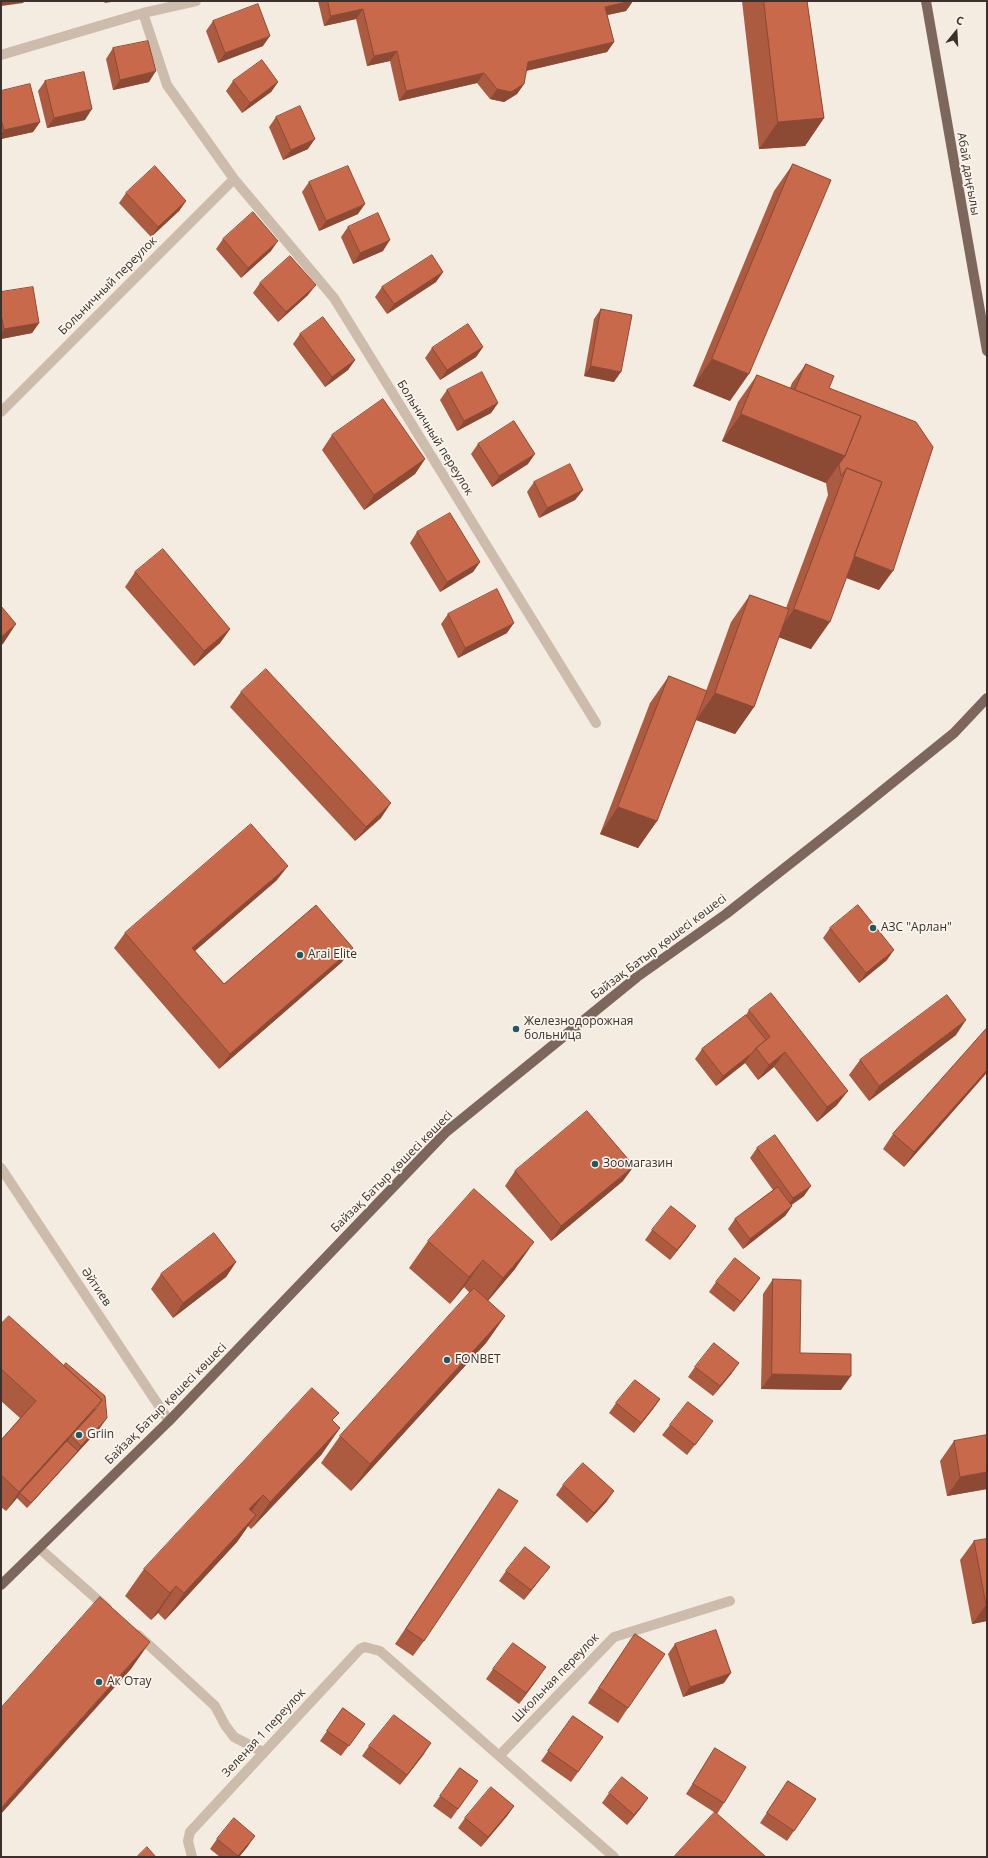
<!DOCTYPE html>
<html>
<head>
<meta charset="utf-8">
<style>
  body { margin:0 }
  #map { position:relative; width:988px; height:1858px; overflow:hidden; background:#f4ebe1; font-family:"Open Sans",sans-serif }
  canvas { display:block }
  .frame { position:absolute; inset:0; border:2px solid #3b302b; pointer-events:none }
  .north { position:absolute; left:936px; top:12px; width:40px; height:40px; -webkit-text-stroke:3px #fbf5ee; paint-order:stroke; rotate:18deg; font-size:11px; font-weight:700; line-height:16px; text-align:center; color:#3b302b }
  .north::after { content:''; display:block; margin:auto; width:14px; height:18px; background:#3b302b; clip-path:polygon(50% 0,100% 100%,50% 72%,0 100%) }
</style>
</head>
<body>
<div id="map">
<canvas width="988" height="1858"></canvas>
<div class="frame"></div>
<div class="north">С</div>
</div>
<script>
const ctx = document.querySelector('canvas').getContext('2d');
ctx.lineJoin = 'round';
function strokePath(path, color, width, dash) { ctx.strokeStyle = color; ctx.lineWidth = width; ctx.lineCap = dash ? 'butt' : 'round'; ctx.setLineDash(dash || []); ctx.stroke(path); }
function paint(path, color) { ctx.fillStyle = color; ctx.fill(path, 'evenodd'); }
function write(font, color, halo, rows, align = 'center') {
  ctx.font = font + ' "Open Sans",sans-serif'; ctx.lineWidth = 3.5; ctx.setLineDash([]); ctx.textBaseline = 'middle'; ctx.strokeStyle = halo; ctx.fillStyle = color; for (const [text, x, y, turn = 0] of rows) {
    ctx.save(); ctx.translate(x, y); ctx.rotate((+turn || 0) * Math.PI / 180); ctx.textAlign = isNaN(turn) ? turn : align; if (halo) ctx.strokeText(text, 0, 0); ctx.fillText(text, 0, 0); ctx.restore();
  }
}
strokePath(new Path2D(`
  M143,13L167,85L234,179L334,298L596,723
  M1,55L143,13L196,1
  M1,412L234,179
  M1,1168L169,1421
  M39,1548L107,1608
  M138,1635L215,1706L225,1725L234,1737L263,1752
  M499,1756L614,1637L730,1601
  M192,1857L188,1841L190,1832L360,1649L365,1647L380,1651L614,1857`), '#cdbbac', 10);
strokePath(new Path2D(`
  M926,1L987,351
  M1,1585L169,1421L446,1132L637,977L726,914L856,812L954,733L987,698`), '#7d675c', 10);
paint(new Path2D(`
  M318,1H633L626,11L607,15L614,42L607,52L526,71L524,84L517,94L504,102L490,99L477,83L399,101L390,61L367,66L356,19L324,26Z
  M742,1H807L824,118L805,146L759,149Z
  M213,21L263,46L218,63L206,31Z
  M113,48L149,82L113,90L106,59Z
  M45,81L85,120L47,128L38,91Z
  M233,81L278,82L271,92L242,113L226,91Z
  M1,91L40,122L33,132L1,139Z
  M276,117L308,149L283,160L269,127Z
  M793,164L730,401L693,386L774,191Z
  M309,182L358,214L319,231L302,192Z
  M126,193L186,201L179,211L151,237L119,203Z
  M348,227L383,251L353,264L341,237Z
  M223,239L271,251L241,278L216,249Z
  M443,272L436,282L387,314L375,297L382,287Z
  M260,283L308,295L278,322L253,293Z
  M1,292L39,323L32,333L1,339Z
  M601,309L614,382L584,376L594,319Z
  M300,334L355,360L348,370L325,387L293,344Z
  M483,347L476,357L440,380L425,358L432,348Z
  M806,364L829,388L879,590L846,578L811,649L779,637L754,707L735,734L696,720L657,821L638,848L600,834L650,703L669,676L706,691L731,622L750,595L786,608L828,495L826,483L722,441L738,402L757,375L790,388L792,383Z
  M447,390L498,403L491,413L457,431L440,400Z
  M332,435L425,459L415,474L364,510L322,450Z
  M478,444L528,464L492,487L471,454Z
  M534,482L583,490L575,500L539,518L527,492Z
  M417,532L480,562L473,572L440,592L410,543Z
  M135,572L230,629L220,643L194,666L125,587Z
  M448,614L507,633L458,658L441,624Z
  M241,692L381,818L355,841L230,707Z
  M277,880L195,951L224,984L342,962L219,1069L114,948L125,933Z
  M830,928L887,960L859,983L823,938Z
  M749,1010L837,1105L817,1122L774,1067L758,1080L745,1063L716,1086L695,1059L702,1049L746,1015Z
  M987,1028V1072L984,1076L904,1167L883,1149L893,1134Z
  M956,1035L869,1101L849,1075L860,1060Z
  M757,1148L804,1196L791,1205L792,1206L785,1216L743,1249L728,1229L735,1219L773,1190L750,1158Z
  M515,1171L623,1181L551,1241L505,1186Z
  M652,1230L689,1236L670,1260L645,1240Z
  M428,1241L515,1269L488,1301L505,1316L486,1343L351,1491L321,1463L340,1436L470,1293L464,1287L450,1304L409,1268Z
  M236,1262L226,1277L173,1318L151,1289L161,1274Z
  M760,1278L753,1288L734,1312L709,1292L716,1282Z
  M773,1279L800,1353L841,1390L761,1389L763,1294Z
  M1,1324L100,1428L27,1508L17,1498L6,1511L1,1507V1440L20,1418L1,1401Z
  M695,1367L732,1373L713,1396L688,1377Z
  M660,1399L653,1409L634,1433L609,1413L616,1403Z
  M333,1421L340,1428L321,1455L251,1529L248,1526L237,1542L165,1620L158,1613L151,1620L125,1596L144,1569Z
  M670,1425L706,1431L687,1455L662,1435Z
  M987,1435V1489L947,1496L940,1461L954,1441Z
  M563,1485L607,1501L587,1523L556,1495Z
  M499,1489L424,1641L413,1656L395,1644Z
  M987,1539V1621L972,1624L960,1560L974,1541Z
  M550,1567L542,1577L524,1600L499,1581L506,1571Z
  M635,1634L628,1708L618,1723L588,1703Z
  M675,1644L724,1683L683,1697L668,1654Z
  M493,1669L539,1677L519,1704L486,1679Z
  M343,1708L365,1724L341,1756L320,1741Z
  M573,1716L603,1737L571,1782L541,1761Z
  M369,1746L424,1754L400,1785L362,1756Z
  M715,1748L724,1803L717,1814L686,1794Z
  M460,1768L478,1781L451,1819L433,1806Z
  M788,1781L816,1799L787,1841L760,1823Z
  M609,1793L641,1808L627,1825L602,1803Z
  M514,1806L507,1816L481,1847L458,1828L465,1818Z
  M217,1839L248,1846L239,1857H220L210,1849Z`), '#ac5a40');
paint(new Path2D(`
  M1,1H25L23,3L1,6Z
  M106,1H119L104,3Z
  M633,1L626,11L598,17L605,7Z
  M363,9L356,19L324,26L331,16Z
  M270,36L263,46L218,63L225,53Z
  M614,42L607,52L521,72L528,62Z
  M397,51L390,61L367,66L374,56Z
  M156,71L149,82L113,90L120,80Z
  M484,73L477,83L399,101L406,91Z
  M278,82L271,92L242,113L250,103Z
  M524,84L517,94L504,102L490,99L497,89Z
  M92,109L85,120L47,128L54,118Z
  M824,118L805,146L759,149L778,122Z
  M40,122L33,132L1,139V134L4,130Z
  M315,139L308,149L283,160L291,150Z
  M186,201L179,211L151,237L158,227Z
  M365,204L358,214L319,231L326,221Z
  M390,240L383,251L353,264L360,253Z
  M278,241L271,251L241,278L248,268Z
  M443,272L436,282L387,314L394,304Z
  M316,285L308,295L278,322L286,312Z
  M39,323L32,333L1,339V333L4,329Z
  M483,347L476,357L440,380L447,370Z
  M712,359L749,374L730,401L693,386Z
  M355,360L348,370L325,387L332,377Z
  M591,366L621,372L614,382L584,376Z
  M498,403L491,413L457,431L464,421Z
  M741,414L845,456L826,483L722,441Z
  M535,454L528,464L492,487L499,476Z
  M425,459L415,474L364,510L374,495Z
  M583,490L575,500L539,518L547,508Z
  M852,555L893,571L879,590L839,575Z
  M480,562L473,572L440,592L447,582Z
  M794,609L830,622L811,649L775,636Z
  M514,623L507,633L458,658L465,648Z
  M16,624L3,644L1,645V637Z
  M230,629L220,643L194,666L204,651Z
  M715,693L754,707L735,734L696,720Z
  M391,803L381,818L355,841L366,827Z
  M618,807L657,821L638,848L600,834Z
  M288,866L277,880L182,962L192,948Z
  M353,948L342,962L219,1069L230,1054Z
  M894,950L887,960L859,983L866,973Z
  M966,1020L956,1035L869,1101L879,1086Z
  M785,1052L774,1067L758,1080L769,1065Z
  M752,1053L745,1063L716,1086L723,1076Z
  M987,1070V1072L984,1076L904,1167L914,1152Z
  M848,1091L837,1105L817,1122L827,1107Z
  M634,1166L623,1181L551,1241L561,1226Z
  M811,1186L804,1196L786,1209L793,1198Z
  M792,1206L785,1216L743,1249L750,1239Z
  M696,1226L689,1236L670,1260L677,1250Z
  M534,1242L515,1269L484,1305L503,1278Z
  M483,1260L464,1287L450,1304L469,1277Z
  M236,1262L226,1277L173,1318L183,1303Z
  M760,1278L753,1288L734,1312L741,1302Z
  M505,1316L486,1343L351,1491L370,1464Z
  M739,1363L732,1373L713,1396L720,1386Z
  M772,1374L851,1376L841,1390L761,1389Z
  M660,1399L653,1409L634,1433L641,1423Z
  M102,1400L88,1419L71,1436L64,1447L20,1493L17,1498L6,1511L19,1492Z
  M107,1418L100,1428L74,1456L81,1446Z
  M340,1428L321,1455L251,1529L270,1502Z
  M78,1451L74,1456L27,1508L31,1503Z
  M987,1472V1489L947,1496L960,1477Z
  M614,1491L607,1501L587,1523L594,1513Z
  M263,1495L244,1522L249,1509Z
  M256,1515L237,1542L165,1620L184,1593Z
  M550,1567L542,1577L524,1600L531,1590Z
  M176,1586L158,1613L151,1620L170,1593Z
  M987,1604V1621L972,1624L986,1605Z
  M150,1642L131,1669L1,1814V1808Z
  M546,1667L539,1677L519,1704L526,1693Z
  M731,1673L724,1683L683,1697L690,1687Z
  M431,1743L424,1754L400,1785L407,1775Z
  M648,1798L641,1808L627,1825L634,1815Z
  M514,1806L507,1816L481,1847L488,1837Z
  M255,1836L248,1846L239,1857H237Z`), '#8c4a34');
const building = new Path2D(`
  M328,1H631L605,7L614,42L528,62L524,84L511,92L497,89L484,73L406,91L397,51L374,56L363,9L331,16Z
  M764,1H807L824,118L778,122Z
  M258,4L270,36L225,53L213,21Z
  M148,41L156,71L120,80L113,48Z
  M262,60L278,82L250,103L233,81Z
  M84,72L92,109L54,118L45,81Z
  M30,84L40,122L4,130L1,119V91Z
  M300,106L315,139L291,150L276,117Z
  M793,164L831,180L749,374L712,359Z
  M155,166L186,201L158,227L126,193Z
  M348,166L365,204L326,221L309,182Z
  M253,212L278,241L248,268L223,239Z
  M378,213L390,240L360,253L348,227Z
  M432,255L443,272L394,304L382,287Z
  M290,256L316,285L286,312L260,283Z
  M33,287L39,323L4,329L1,314V292Z
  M601,309L632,315L621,372L591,366Z
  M323,317L355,360L332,377L300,334Z
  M468,324L483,347L447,370L432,348Z
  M806,364L834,376L829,388L916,422L933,447L893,571L854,556L882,482L847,468L841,476L839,464L845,456L861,416L795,390Z
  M482,372L498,403L464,421L447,390Z
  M757,375L861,416L845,456L741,414Z
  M383,399L425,459L374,495L332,435Z
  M514,421L535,454L499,476L478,444Z
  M570,464L583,490L547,508L534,482Z
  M847,468L882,482L830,622L794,609Z
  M450,513L480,562L447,582L417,532Z
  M163,549L230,629L204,651L135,572Z
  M497,589L514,623L465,648L448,614Z
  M750,595L789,609L754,707L715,693Z
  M1,606L16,624L1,637Z
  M266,669L391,803L366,827L241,692Z
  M669,676L707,691L657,821L618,807Z
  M251,824L288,866L192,948L224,984L316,905L353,948L230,1054L125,933Z
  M858,905L894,950L866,973L830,928Z
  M771,993L848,1091L827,1107L785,1052L769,1065L756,1048L770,1037L749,1010Z
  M947,995L966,1020L879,1086L860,1060Z
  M746,1015L766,1040L756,1048L752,1053L723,1076L702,1049Z
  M987,1028V1070L914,1152L893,1134Z
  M587,1111L634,1166L561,1226L515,1171Z
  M775,1135L811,1186L793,1198L757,1148Z
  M778,1187L792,1206L750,1239L735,1219Z
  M474,1189L534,1242L503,1278L483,1260L469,1277L428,1241Z
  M671,1206L696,1226L677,1250L652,1230Z
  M214,1233L236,1262L183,1303L161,1274Z
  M735,1258L760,1278L741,1302L716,1282Z
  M773,1279L801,1280L800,1353L851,1354V1376L772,1374Z
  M474,1288L505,1316L370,1464L340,1436Z
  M9,1316L102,1400L19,1492L1,1475V1440L36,1401L1,1369V1324Z
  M714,1343L739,1363L720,1386L695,1367Z
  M66,1363L105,1396L107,1418L81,1446L71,1436L96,1409L102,1400L64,1366Z
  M635,1380L660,1399L641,1423L616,1403Z
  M312,1388L339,1413L332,1420L340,1428L270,1502L263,1495L249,1509L256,1515L184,1593L176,1586L170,1593L144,1569Z
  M688,1402L713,1421L695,1445L670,1425Z
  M987,1435V1472L960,1477L954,1441Z
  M67,1441L78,1451L31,1503L20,1493Z
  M583,1463L614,1491L594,1513L563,1485Z
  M499,1489L518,1501L424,1641L406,1629Z
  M987,1539V1604L986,1605L974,1541Z
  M525,1547L550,1567L531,1590L506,1571Z
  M100,1597L150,1642L1,1808V1708Z
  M716,1630L731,1673L690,1687L675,1644Z
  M635,1634L665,1654L628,1708L599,1688Z
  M513,1643L546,1667L526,1693L493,1669Z
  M343,1708L365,1724L349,1746L327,1731Z
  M394,1715L431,1743L407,1775L369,1746Z
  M573,1716L603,1737L578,1772L548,1751Z
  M715,1748L746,1767L724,1803L693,1784Z
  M460,1768L478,1781L458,1809L440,1796Z
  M622,1777L648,1798L634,1815L609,1793Z
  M788,1781L816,1799L794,1831L767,1813Z
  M491,1787L514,1806L488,1837L465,1818Z
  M715,1812L765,1856L764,1857H674Z
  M234,1818L255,1836L238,1856L217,1839Z
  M147,1847L156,1857H137Z`);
paint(building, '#c8694b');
strokePath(building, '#8c4a34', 1);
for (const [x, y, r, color] of [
  [873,928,4,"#1f5a5e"],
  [300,955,4,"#1f5a5e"],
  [516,1029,4,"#1f5a5e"],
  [595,1164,4,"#1f5a5e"],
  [447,1360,4,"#1f5a5e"],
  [79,1435,4,"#1f5a5e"],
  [99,1682,4,"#1f5a5e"]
]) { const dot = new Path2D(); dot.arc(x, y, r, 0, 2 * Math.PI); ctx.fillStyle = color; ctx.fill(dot); strokePath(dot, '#fbf5ee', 1.5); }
write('12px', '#3b302b', '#fbf5ee', [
  ["Абай даңғылы",968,174,80],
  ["Больничный переулок",108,286,-45],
  ["Больничный переулок",435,438,58],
  ["Байзақ Батыр қөшесі көшесі",659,947,-37],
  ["Байзақ Батыр қөшесі көшесі",392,1172,-45],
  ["Әйтиев",96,1287,56],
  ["Байзақ Батыр қөшесі көшесі",166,1404,-45],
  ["Школьная переулок",556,1678,-46],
  ["Зеленая 1 переулок",264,1733,-47]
]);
write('12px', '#3b302b', '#fbf5ee', [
  ["АЗС \"Арлан\"",881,928],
  ["Arai Elite",308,955],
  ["Железнодорожная",524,1022],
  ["больница",524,1036],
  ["Зоомагазин",603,1164],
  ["FONBET",455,1360],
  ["Griin",87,1435],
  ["Ак Отау",107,1682]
], 'left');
</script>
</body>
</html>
